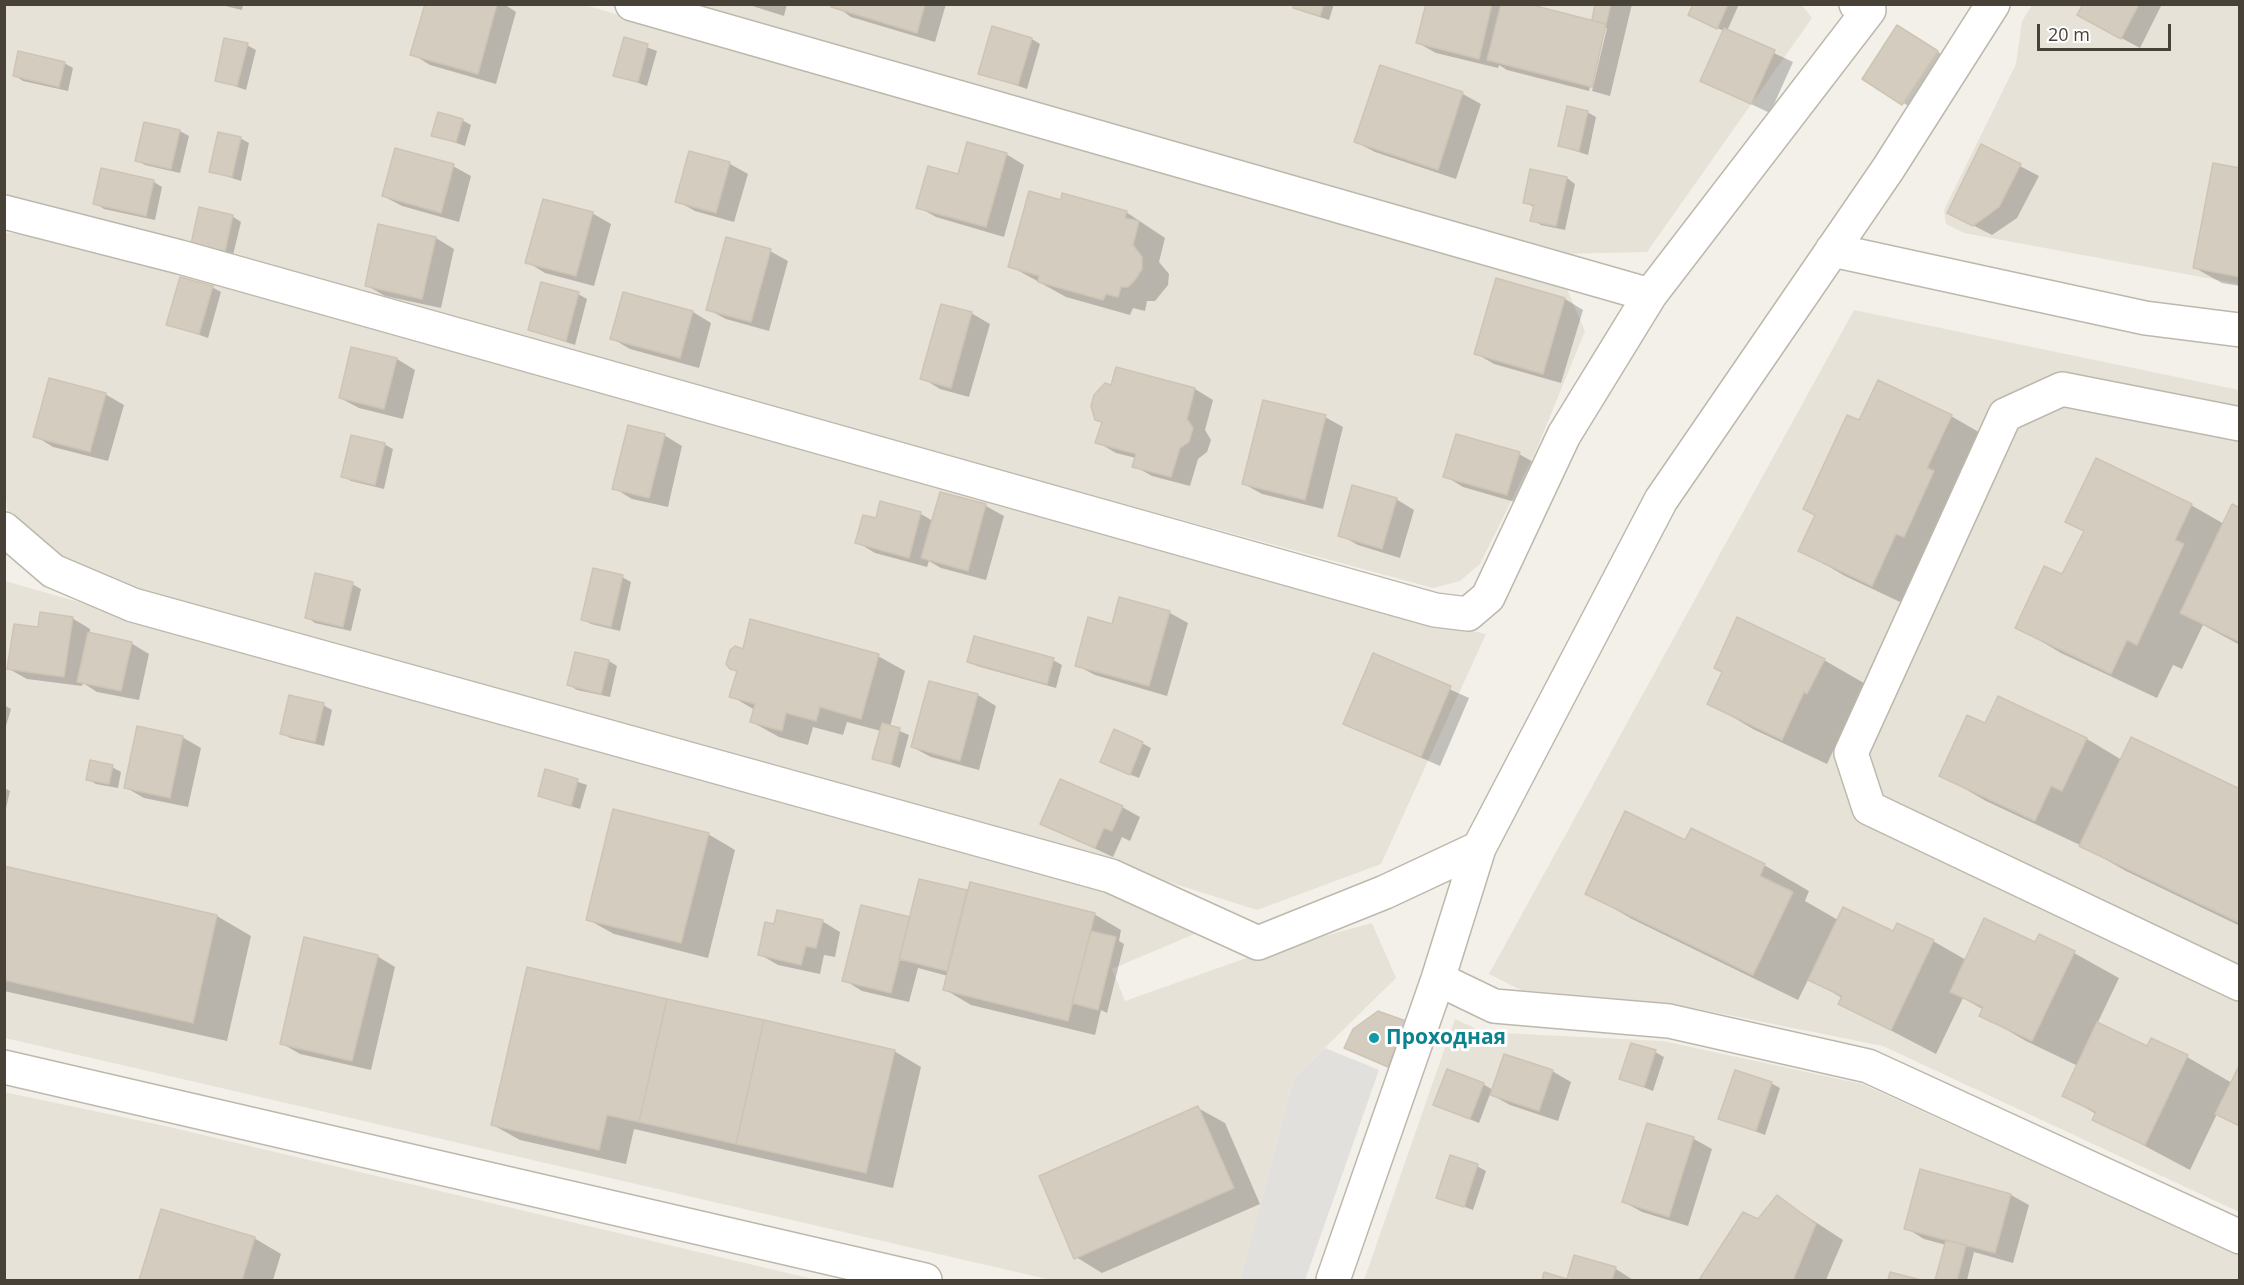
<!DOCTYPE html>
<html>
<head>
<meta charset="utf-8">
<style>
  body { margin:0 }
  #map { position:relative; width:2244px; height:1285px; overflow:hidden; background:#f3f0e9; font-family:"Open Sans",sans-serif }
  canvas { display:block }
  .frame { position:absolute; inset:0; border:6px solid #474138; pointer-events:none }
  .scale { position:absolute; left:2037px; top:24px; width:134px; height:27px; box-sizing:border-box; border:3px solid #474138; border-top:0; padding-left:8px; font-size:18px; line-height:21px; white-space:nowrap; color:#474138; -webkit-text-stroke:4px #fff; paint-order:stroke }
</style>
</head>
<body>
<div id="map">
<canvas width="2244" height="1285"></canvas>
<div class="frame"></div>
<div class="scale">20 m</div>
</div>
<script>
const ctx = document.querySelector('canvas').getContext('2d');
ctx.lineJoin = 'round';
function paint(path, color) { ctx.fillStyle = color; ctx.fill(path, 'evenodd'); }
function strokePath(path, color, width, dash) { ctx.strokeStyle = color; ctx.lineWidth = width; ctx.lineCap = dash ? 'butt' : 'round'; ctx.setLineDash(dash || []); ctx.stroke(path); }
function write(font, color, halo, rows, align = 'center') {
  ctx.font = font + ' "Open Sans",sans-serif'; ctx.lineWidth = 6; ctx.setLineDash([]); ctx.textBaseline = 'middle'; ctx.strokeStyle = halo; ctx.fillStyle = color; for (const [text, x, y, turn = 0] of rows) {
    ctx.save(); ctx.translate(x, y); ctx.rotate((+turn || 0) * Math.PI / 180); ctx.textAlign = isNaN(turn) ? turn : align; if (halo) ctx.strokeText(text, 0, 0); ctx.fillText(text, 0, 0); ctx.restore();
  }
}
paint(new Path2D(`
  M1801,4L1812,18L1647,252L1560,254L676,5Z
  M5,5H585L1026,135L1564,282L1585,331L1535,453L1480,564L1460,581L1433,588L5,200Z
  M2032,5H2239V284L1964,233L1946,224L1944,210L2016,64L2022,21Z
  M4,233L46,235L1407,616L1486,634L1381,864L1257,910L1115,865L133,590L63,557L8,513L4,483Z
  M1854,310L2239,390V1212L1883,1046L1668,1003L1521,990L1489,974Z
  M5,581L851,822L1111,889L1199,932L1112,969L1125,1001L1255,955L1372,923L1396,978L1294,1078L1240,1280H1051L5,1038Z
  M1455,1019L1483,1032L1663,1041L1862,1084L2240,1255L2239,1280H1364Z
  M4,1092L165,1126L817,1280H5Z`), '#e7e2d7');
paint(new Path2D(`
  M1325,1048L1379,1070L1305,1280H1240L1294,1078Z`), '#e2e0dd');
paint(new Path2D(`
  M217,4H243L242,10Z
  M426,4H504L516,12L496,84L430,65L412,54Z
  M746,4H787L784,16Z
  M833,4H946L935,42L851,17Z
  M1296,4H1334L1329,20L1304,12L1295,7Z
  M1427,4H1499L1593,22L1597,4H1632L1610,96L1592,91L1607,28H1604L1589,91L1507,70L1499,65L1498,68L1436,53L1418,43Z
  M1695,4H1739L1727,31L1793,62L1770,113L1702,81L1724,31L1699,20Z
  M2084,4H2162L2140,48L2097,25Z
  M1915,37L1955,63L1921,114L1864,78Z
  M625,39L657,51L647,86L615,75Z
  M1032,39L1040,44L1027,89L980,73Z
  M247,45L256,50L246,90L217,80Z
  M64,63L73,68L68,91L23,81L14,75Z
  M1381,67L1463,94L1481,104L1456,179L1375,152L1356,142Z
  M1587,112L1596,117L1588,155L1560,146Z
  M462,120L471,125L465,146L433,135Z
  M145,124L180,131L189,136L180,173L145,165L137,160Z
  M240,138L249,143L241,181L210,171Z
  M1982,146L2039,176L2017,218L1992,235L1949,213Z
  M690,152L730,164L748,174L734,222L695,211L677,201Z
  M1006,154L1024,165L1004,237L936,217L918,207L959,176Z
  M453,166L471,176L459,222L402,206L383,196Z
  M102,170L154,182L162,187L155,220L104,209L95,203Z
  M2240,170V286L2222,283L2195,268Z
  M1567,178L1575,184L1565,230L1541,225L1532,220L1535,208L1525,202Z
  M1126,212L1165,238L1159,262L1169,274L1168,285L1155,301H1147L1145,311L1133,308L1130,315L1066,297L1010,266Z
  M592,213L611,224L594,286L545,273L527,262Z
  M232,216L241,222L233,255L202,248Z
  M436,238L454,249L441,308L385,296L366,285Z
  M770,251L788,261L769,331L726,319L707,309Z
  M1497,280L1565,299L1583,310L1561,383L1494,364L1475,353Z
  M212,287L221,292L208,338L168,324Z
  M624,293L693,312L711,323L699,368L630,349L611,338Z
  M578,294L587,299L575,345L530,330Z
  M971,313L990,324L969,397L940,389L922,378Z
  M397,359L415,370L403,419L359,408L340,398Z
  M1112,387L1195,389L1213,400L1205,430L1211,440L1207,452L1198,459L1190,486L1152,476L1134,466L1136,458L1116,453L1097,442L1103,423L1096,419Z
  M105,394L124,405L108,461L53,447L35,436Z
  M1951,416L1996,442L1917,610L1845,576L1800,550L1860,422Z
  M1325,417L1343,427L1323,509L1262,494L1244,484Z
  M664,435L682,446L668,507L632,499L614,488Z
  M384,444L393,449L384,489L351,481L342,476Z
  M1519,454L1537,464L1525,505L1463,487L1445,476Z
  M941,493L986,506L1004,516L986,580L941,568L929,561L927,567L875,553L857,542L877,520L881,503L921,514L933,521Z
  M1396,499L1414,510L1400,558L1358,545L1340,535Z
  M2191,505L2224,524L2240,510V645L2203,625L2182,669L2173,665L2157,698L2061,653L2017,627L2063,576L2085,532L2067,522Z
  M622,577L631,582L620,631L591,624L582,619Z
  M352,584L361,589L351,631L315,623L307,617Z
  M1120,599L1170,613L1188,623L1167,696L1095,675L1076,665L1113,626Z
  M72,618L90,629V634L131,643L149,654L139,700L97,692L83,683L82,686L27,679L9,669L39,629Z
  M744,650L878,656L905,671L890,727L909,735L900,768L874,758L881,731L847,722L843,735L813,727L808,745L779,737L752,722L755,710L731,696L738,672L731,668Z
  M1374,655L1469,698L1440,766L1345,724Z
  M1053,660L1062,665L1056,688L977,666L968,661Z
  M1824,660L1869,686L1849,717L1827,764L1753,729L1709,703Z
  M609,661L617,666L610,697L577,690L569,685Z
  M978,695L996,706L979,770L931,757L912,747Z
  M1998,698L2087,739L2122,760L2240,791V926L2126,871L2080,845L1986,801L1941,775L1985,725Z
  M4,705L11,709L4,733Z
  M323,705L332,710L324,746L290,738L282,733Z
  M182,737L201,748L188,807L144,798L125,787Z
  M1142,743L1151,748L1139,778L1111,767Z
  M112,767L121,772L118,788L96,784L87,779Z
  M546,771L587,785L580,809L539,796Z
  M4,788L10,791L4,817Z
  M1122,807L1140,817L1130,841L1122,837L1113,857L1042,824Z
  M708,834L735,850L708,958L614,934L587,919Z
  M1685,842L1764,865L1809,891L1805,901L1838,920L1933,941L1966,960L2035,944L2074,953L2119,978L2097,1024L2148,1048L2187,1057L2232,1083L2240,1068V1127L2217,1114L2190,1170L2094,1119L2096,1114L2064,1095L2078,1066L2026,1041L1981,1015L1984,1010L1963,998L1936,1054L1840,1004L1842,998L1809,978L1798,1000L1632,919L1587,893Z
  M4,868L217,916L251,936L227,1041L4,991Z
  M920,881L969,893L1094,914L1121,930L1119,941L1124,944L1107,1013L1101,1010L1095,1035L971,1005L944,989L948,976L918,968L909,1002L862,991L844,980L911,919Z
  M822,921L840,932L835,957L824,955L820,974L778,965L759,954L775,926Z
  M377,956L395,967L371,1070L300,1054L281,1043Z
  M1406,1023L1407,1076L1346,1047Z
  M894,1051L921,1067L893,1188L634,1129L626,1164L520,1140L493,1125Z
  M1655,1052L1664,1057L1653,1091L1620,1078Z
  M1552,1071L1571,1082L1558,1121L1510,1105L1490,1094L1479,1123L1435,1105L1483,1084L1493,1090Z
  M1771,1083L1780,1088L1765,1135L1720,1118Z
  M1198,1108L1225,1123L1260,1204L1102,1273L1076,1257Z
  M1648,1125L1694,1139L1712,1149L1688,1226L1642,1212L1624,1202Z
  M1477,1166L1486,1171L1473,1210L1438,1197Z
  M2011,1195L2029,1205L2013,1263L1974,1252L1967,1280H1937L1946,1245L1924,1239L1906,1228Z
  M1777,1197L1843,1240L1826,1280H1700L1744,1214L1758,1221Z
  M162,1210L254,1238L281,1254L273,1280H140Z
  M1575,1257L1616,1269L1633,1280H1569Z`), '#0003');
const building = new Path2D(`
  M425,4H497L478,74L410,55Z
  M832,4H925L917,33L831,7Z
  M1294,4H1324L1320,16L1293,8Z
  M1426,4H1492L1479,59L1416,43Z
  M1501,4H1528L1606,24L1592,87L1487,60Z
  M1595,4H1611L1606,24L1592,20Z
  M1693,4H1728L1717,29L1688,15Z
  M2083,4H2139L2121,39L2077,15Z
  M1897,25L1938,51L1902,105L1862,79Z
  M992,26L1032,38L1018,85L978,74Z
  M1724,28L1775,50L1751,104L1700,81Z
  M624,37L648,44L638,82L613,76Z
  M224,38L248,43L237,86L215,81Z
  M18,51L65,62L59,87L13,76Z
  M1380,65L1463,92L1438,170L1354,142Z
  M1567,106L1588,111L1579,151L1558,146Z
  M438,112L463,119L456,142L431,136Z
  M144,122L180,130L171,169L135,161Z
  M218,132L241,137L232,177L209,172Z
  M967,142L1007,153L986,227L916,208L928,166L958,174Z
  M1981,144L2021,164L1999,207L1973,226L1947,213Z
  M395,148L454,164L441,213L382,196Z
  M689,151L730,162L716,213L675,202Z
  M2213,163L2240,168V277L2193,268Z
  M101,168L154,180L146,216L93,204Z
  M1530,169L1567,177L1556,226L1530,221L1534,205L1523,203Z
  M1029,191L1061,200L1062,193L1127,211L1125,218L1139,221L1133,245L1142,257V269L1135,280L1128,287H1121L1118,297L1106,294L1103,300L1038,282L1039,276L1008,267Z
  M543,199L593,212L576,276L525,263Z
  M199,207L233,215L225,251L191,244Z
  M378,224L436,237L422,299L365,286Z
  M726,237L771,249L751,322L706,310Z
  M180,277L213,286L199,334L166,325Z
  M1496,278L1565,298L1543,374L1474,354Z
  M541,282L579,292L566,341L528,330Z
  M623,292L693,311L680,358L610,339Z
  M941,304L972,312L951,388L920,379Z
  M351,347L397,358L384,409L339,398Z
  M1116,367L1195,388L1187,419L1193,428L1189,442L1180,448L1171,477L1132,467L1136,454L1095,443L1102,422L1095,420L1091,406L1094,395L1105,383L1111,385Z
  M49,378L106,393L90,452L33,437Z
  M1878,380L1952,415L1927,468L1934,471L1904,537L1896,534L1872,586L1798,551L1815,515L1803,509L1847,415L1859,420Z
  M1263,400L1326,415L1305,500L1242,484Z
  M628,425L665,434L649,498L612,489Z
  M1456,434L1520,452L1507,495L1443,477Z
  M351,435L385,443L375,485L341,477Z
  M2096,458L2192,504L2175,540L2184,544L2137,645L2127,640L2111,674L2015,628L2044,566L2062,574L2084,531L2065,522Z
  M1352,485L1397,498L1382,549L1338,536Z
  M940,492L986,504L968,571L921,558Z
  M880,501L921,512L909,558L855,543L863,515L876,518Z
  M2232,504L2240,508V642L2180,613Z
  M593,568L623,575L611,627L581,620Z
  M315,573L353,582L343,627L305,618Z
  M1119,597L1170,611L1149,686L1075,666L1088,617L1112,624Z
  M40,612L73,617L64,677L7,669L14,624L38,627Z
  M1737,617L1825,659L1807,694L1804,692L1782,740L1707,704L1722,672L1714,668Z
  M750,619L879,654L861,719L820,707L816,721L786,713L782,731L750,722L755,704L729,697L737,671L730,669L726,664L730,650L735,646L743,649Z
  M88,632L132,642L121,691L77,682Z
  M974,636L1054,658L1047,684L967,662Z
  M575,652L609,660L601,694L567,685Z
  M1373,653L1451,686L1421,757L1343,724Z
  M929,681L978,694L960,761L911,747Z
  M289,695L324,703L315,742L280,734Z
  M1998,696L2087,738L2062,791L2051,786L2035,821L1939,776L1967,715L1985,723Z
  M882,723L900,728L891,764L872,759Z
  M137,726L183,736L170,798L124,788Z
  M1114,729L1143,742L1130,775L1100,762Z
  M2131,737L2240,789V923L2079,846Z
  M90,760L113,765L109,784L86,780Z
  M545,769L578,779L571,806L538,796Z
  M1060,779L1123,806L1112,831L1104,828L1095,848L1040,824Z
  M613,809L709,833L681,943L586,920Z
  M1625,811L1685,840L1691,828L1765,864L1760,876L1793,892L1753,975L1585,894Z
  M4,866L217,915L193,1023L4,980Z
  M919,879L967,890L947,971L899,959Z
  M970,882L1095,913L1068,1021L943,990Z
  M861,905L910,917L891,993L842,981Z
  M1843,907L1893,931L1897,923L1934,940L1891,1030L1838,1004L1842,996L1808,980Z
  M777,910L823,920L816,948L806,946L801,965L758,955L765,922L774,924Z
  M1984,918L2035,942L2039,934L2075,951L2032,1041L1979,1016L1983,1007L1950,992Z
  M1091,931L1116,937L1098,1010L1072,1003Z
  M304,937L378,955L352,1061L280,1044Z
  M527,967L667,999L639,1122L607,1115L599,1150L491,1125Z
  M667,999L764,1020L736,1144L639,1122Z
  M1378,1011L1406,1021L1388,1067L1344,1048L1353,1029Z
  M764,1020L895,1050L866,1173L736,1144Z
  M2097,1022L2147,1046L2151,1038L2188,1055L2145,1145L2092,1120L2096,1112L2062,1096Z
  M1631,1043L1656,1050L1644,1087L1619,1079Z
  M1504,1054L1553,1070L1539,1111L1490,1095Z
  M2240,1064V1126L2215,1114Z
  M1447,1069L1484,1083L1470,1119L1433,1105Z
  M1735,1070L1772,1082L1756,1131L1718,1119Z
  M1198,1106L1234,1188L1074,1259L1039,1176Z
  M1647,1123L1694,1137L1669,1217L1622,1202Z
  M1450,1155L1478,1164L1464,1207L1436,1198Z
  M1920,1169L2011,1194L1995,1253L1904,1229Z
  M1777,1195L1816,1224L1793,1280H1699L1743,1212L1758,1219Z
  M161,1209L255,1237L242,1280H139Z
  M1946,1240L1966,1245L1957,1280H1935Z
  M1574,1255L1616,1267L1612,1280H1542L1544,1272L1567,1279Z
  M1890,1272L1921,1280H1888Z`);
paint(building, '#d4ccbf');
strokePath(building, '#cfc4b3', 1.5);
const minor = new Path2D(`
  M632,4L1650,295
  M4,212L180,257L1435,610L1468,614L1488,597L1564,435L1650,295L1869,10L1856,4
  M1832,250L2145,318L2240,330
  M2240,424L2062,389L2005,415L1851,753L1869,808L2240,984
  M4,529L53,571L133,605L1111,876L1258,943L1385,892L1479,848
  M1438,979L1494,1006L1669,1021L1868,1066L2240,1237
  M4,1067L925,1280
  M1333,1280L1438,979L1479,848L1661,500L1888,169L1993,4`);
strokePath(minor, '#beb8ac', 36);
strokePath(minor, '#fff', 33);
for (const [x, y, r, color] of [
  [1374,1038,6,"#0f9aa8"]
]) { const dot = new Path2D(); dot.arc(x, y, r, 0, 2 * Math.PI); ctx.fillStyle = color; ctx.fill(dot); strokePath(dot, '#fff', 2); }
write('bold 21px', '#0d838f', '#fff', [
  ["Проходная",1386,1038]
], 'left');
</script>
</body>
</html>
